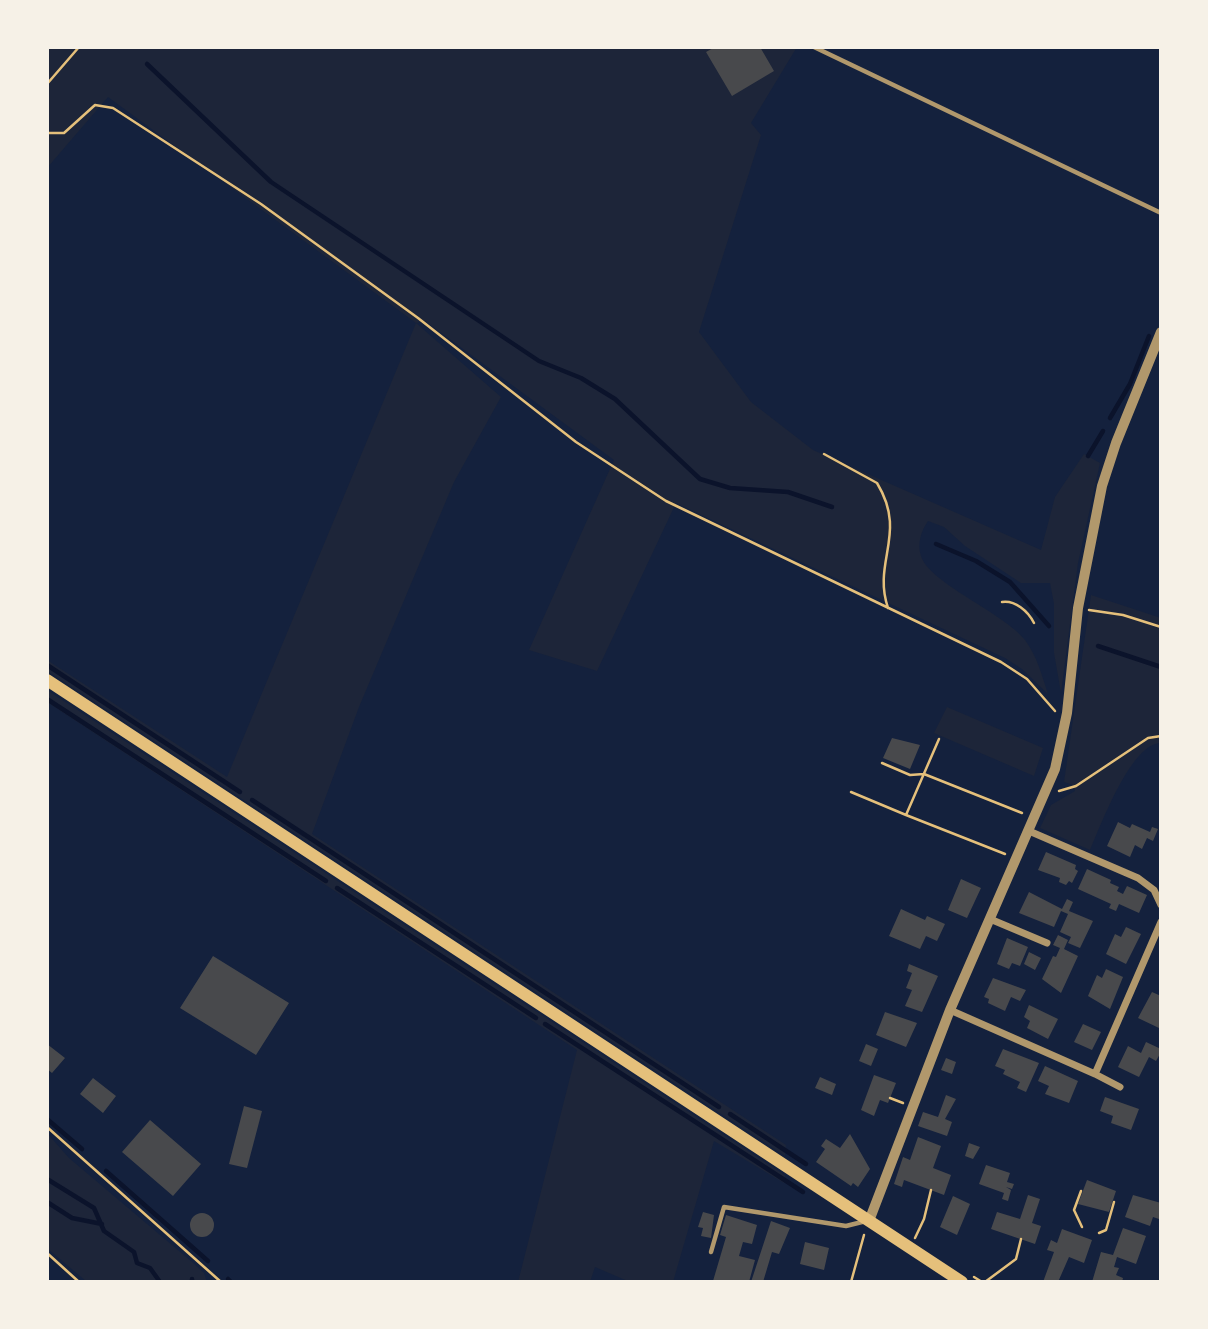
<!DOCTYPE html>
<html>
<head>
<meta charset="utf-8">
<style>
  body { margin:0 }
  #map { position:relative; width:1208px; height:1329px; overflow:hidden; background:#14213d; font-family:"Roboto Condensed",sans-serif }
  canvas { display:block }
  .frame { position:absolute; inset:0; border:49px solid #f6f1e7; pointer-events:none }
</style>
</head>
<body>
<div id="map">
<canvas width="1208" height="1329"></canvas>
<div class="frame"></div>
</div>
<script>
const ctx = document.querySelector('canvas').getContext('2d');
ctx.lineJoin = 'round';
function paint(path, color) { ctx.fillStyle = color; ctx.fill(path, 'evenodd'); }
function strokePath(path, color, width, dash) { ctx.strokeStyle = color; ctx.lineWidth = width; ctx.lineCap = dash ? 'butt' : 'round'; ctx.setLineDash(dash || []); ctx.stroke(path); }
paint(new Path2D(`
  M47,47H797L751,123L761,135L699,332L751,402L813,450L1041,550L1055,497L1084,454L1100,463L1078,563L1061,693L1054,653V604L1050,583H1021L965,546L944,527L928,521C921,531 917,544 921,556C929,583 1004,613 1025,640C1037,656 1042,676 1048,694L1022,669L1005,658L676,503L597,671L529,650L614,460L425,321L416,323L501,397L454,482L359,707L312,834L786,1145L785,1156L47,671V660L227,777L416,323L108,97L47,168Z
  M1091,595L1161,618V743C1131,743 1101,825 1090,850L1040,828L1051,805L1075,791L1073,785L1064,782Z
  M47,690L785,1175L784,1183L714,1141L673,1282H630L595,1267L590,1282H518L577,1050L47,702Z
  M947,707L1043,748L1034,776L934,733Z
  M47,1133L69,1158L192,1262L204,1273L207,1282H87L47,1248Z`), '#1d2539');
strokePath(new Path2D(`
  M147,64L271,182L539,361L581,378L615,399L700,479L730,488L788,492L832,507
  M1110,418L1130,384L1149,336
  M1088,456L1103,431
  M936,544L976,561L1010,582L1049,626
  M1098,646L1161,667
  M47,665L240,792
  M47,699L326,881
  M252,800L719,1107
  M337,888L536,1018
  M545,1024L803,1192
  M730,1114L806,1164
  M47,1119L82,1149
  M106,1171L208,1261
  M47,1179L94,1208L104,1231L134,1252L137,1263L150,1268L160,1282
  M47,1202L72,1218L102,1224
  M228,1279L231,1282
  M192,1282V1279`), '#0b132b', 4.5);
paint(new Path2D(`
  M715,47H760L774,71L732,96L706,52Z
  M892,738L920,745L910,769L883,758Z
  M1118,822L1130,828L1132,824L1150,832L1152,827L1158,829L1153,841L1147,838L1142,849L1135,845L1130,857L1107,846Z
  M1046,852L1076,865L1075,869L1078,871L1072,883L1069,881L1066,885L1059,882L1060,878L1038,870Z
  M1087,869L1111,880L1110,883L1119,887L1117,891L1123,894L1127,886L1147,895L1139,913L1119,904L1116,911L1109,908L1111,904L1078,889Z
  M961,879L981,888L967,918L948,910Z
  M1029,892L1062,909L1067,899L1073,902L1069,911L1093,921L1080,948L1068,943L1071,937L1060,932L1068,914L1061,911L1054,927L1019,913Z
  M901,909L925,920L927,916L945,924L937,941L926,936L920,949L889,936Z
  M1126,927L1141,934L1126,964L1106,954L1115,934L1121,937Z
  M1058,935L1068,940L1064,949L1078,956L1061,993L1042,979L1053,956L1056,957L1060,948L1053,945Z
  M1007,938L1028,947L1020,966L1012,963L1009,969L997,964Z
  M1029,952L1041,958L1035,970L1024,964Z
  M213,956L289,1003L256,1055L180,1008Z
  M909,964L938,976L922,1012L905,1006L912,990L906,988L912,973L907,971Z
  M1106,969L1123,977L1110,1009L1088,996L1097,975L1102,978Z
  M993,978L1026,990L1020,1001L1011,997L1005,1011L988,1003L989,999L984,997Z
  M1152,992L1161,996L1159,1028L1138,1018Z
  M1029,1005L1058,1019L1048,1039L1027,1028L1030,1021L1024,1017Z
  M885,1012L917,1023L906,1047L876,1035Z
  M1083,1024L1101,1032L1092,1050L1074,1042Z
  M1146,1042L1161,1049V1052L1156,1061L1149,1057L1139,1077L1118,1067L1128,1046L1141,1053Z
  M47,1044L65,1058L52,1073L47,1069Z
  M866,1044L878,1049L871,1066L859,1061Z
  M1003,1049L1039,1063L1026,1092L1017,1088L1020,1082L1003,1074L1005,1070L995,1066Z
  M946,1058L956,1062L952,1074L941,1070Z
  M1045,1066L1078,1081L1069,1103L1045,1094L1049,1086L1038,1081Z
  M874,1075L896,1083L888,1103L880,1100L874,1116L861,1110Z
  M820,1077L836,1084L832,1095L815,1088Z
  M93,1078L116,1096L103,1113L80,1094Z
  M946,1095L956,1099L945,1119L952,1122L947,1136L918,1126L923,1112L938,1117Z
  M1105,1097L1139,1109L1131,1130L1111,1123L1113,1116L1100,1111Z
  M244,1106L262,1111L247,1168L229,1164Z
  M150,1120L201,1164L173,1196L122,1152Z
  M850,1134L870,1169L858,1187L853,1183L851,1186L816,1162L825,1149L821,1146L826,1139L840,1148Z
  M918,1137L941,1146L933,1168L951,1175L944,1195L904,1180L902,1187L894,1184L903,1157L910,1160Z
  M969,1143L980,1147L973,1159L965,1156Z
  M986,1165L1010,1173L1007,1182L1014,1184L1012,1189L1006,1187L1011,1190L1008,1201L1002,1199L1004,1193L979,1184Z
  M1087,1180L1116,1191L1109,1212L1078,1204Z
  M1028,1195L1040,1199L1032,1223L1041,1226L1035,1244L991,1229L997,1212L1020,1219Z
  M1133,1195L1161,1203L1159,1219L1153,1217L1150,1226L1125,1217Z
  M953,1196L970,1204L957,1235L940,1227Z
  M703,1212L714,1215L711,1238L701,1236L703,1228L698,1227Z
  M190 1225a12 12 0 1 1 24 0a12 12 0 1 1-24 0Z
  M726,1215L757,1225L752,1244L743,1242L739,1256L755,1260L749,1282L713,1281L726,1237L720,1235Z
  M771,1221L790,1228L779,1254L772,1252L763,1282H751Z
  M1123,1228L1146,1236L1136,1264L1117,1257L1114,1267L1119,1268L1116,1275L1123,1278L1122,1282H1092L1101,1252L1113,1255Z
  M1062,1229L1092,1240L1084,1263L1069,1257L1058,1282H1043L1054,1252L1047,1250L1051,1240L1057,1243Z
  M805,1242L829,1248L824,1270L800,1264Z`), '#48494c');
strokePath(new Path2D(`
  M47,84L79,47
  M47,133H64L95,105L113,108L261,204L418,318L576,442L666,501L1001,662L1027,679L1055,711
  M824,454L877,483C908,534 872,561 888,608
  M1002,602C1015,600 1028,611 1034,623
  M1089,610L1123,615L1161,627
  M939,739L906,815L1005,854
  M882,763L910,775L924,774L1022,813
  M1059,791L1076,786L1148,738L1161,736
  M851,792L906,815
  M890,1098L903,1103
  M47,1127L221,1282
  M1081,1191L1074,1210L1082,1227
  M1099,1233L1106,1230L1114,1202
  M915,1238L924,1219L931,1190
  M47,1253L79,1282
  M974,1277L982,1282
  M851,1282L864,1235
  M985,1282L1016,1259L1021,1239`), '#e5c07b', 2.5);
strokePath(new Path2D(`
  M814,47L1161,213
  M711,1252L724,1207L846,1226L866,1221`), '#b1986c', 4.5);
strokePath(new Path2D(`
  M1029,831L1138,878L1154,890L1161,905
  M990,919L1047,943
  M950,1010L1095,1074L1161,922
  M1095,1074L1120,1087`), '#b1986c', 7);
strokePath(new Path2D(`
  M869,1221L950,1010L1055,769L1067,713L1078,608L1102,486L1116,443L1161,332`), '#b1986c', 10);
strokePath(new Path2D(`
  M47,680L962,1282`), '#e5c07b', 12);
</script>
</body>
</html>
